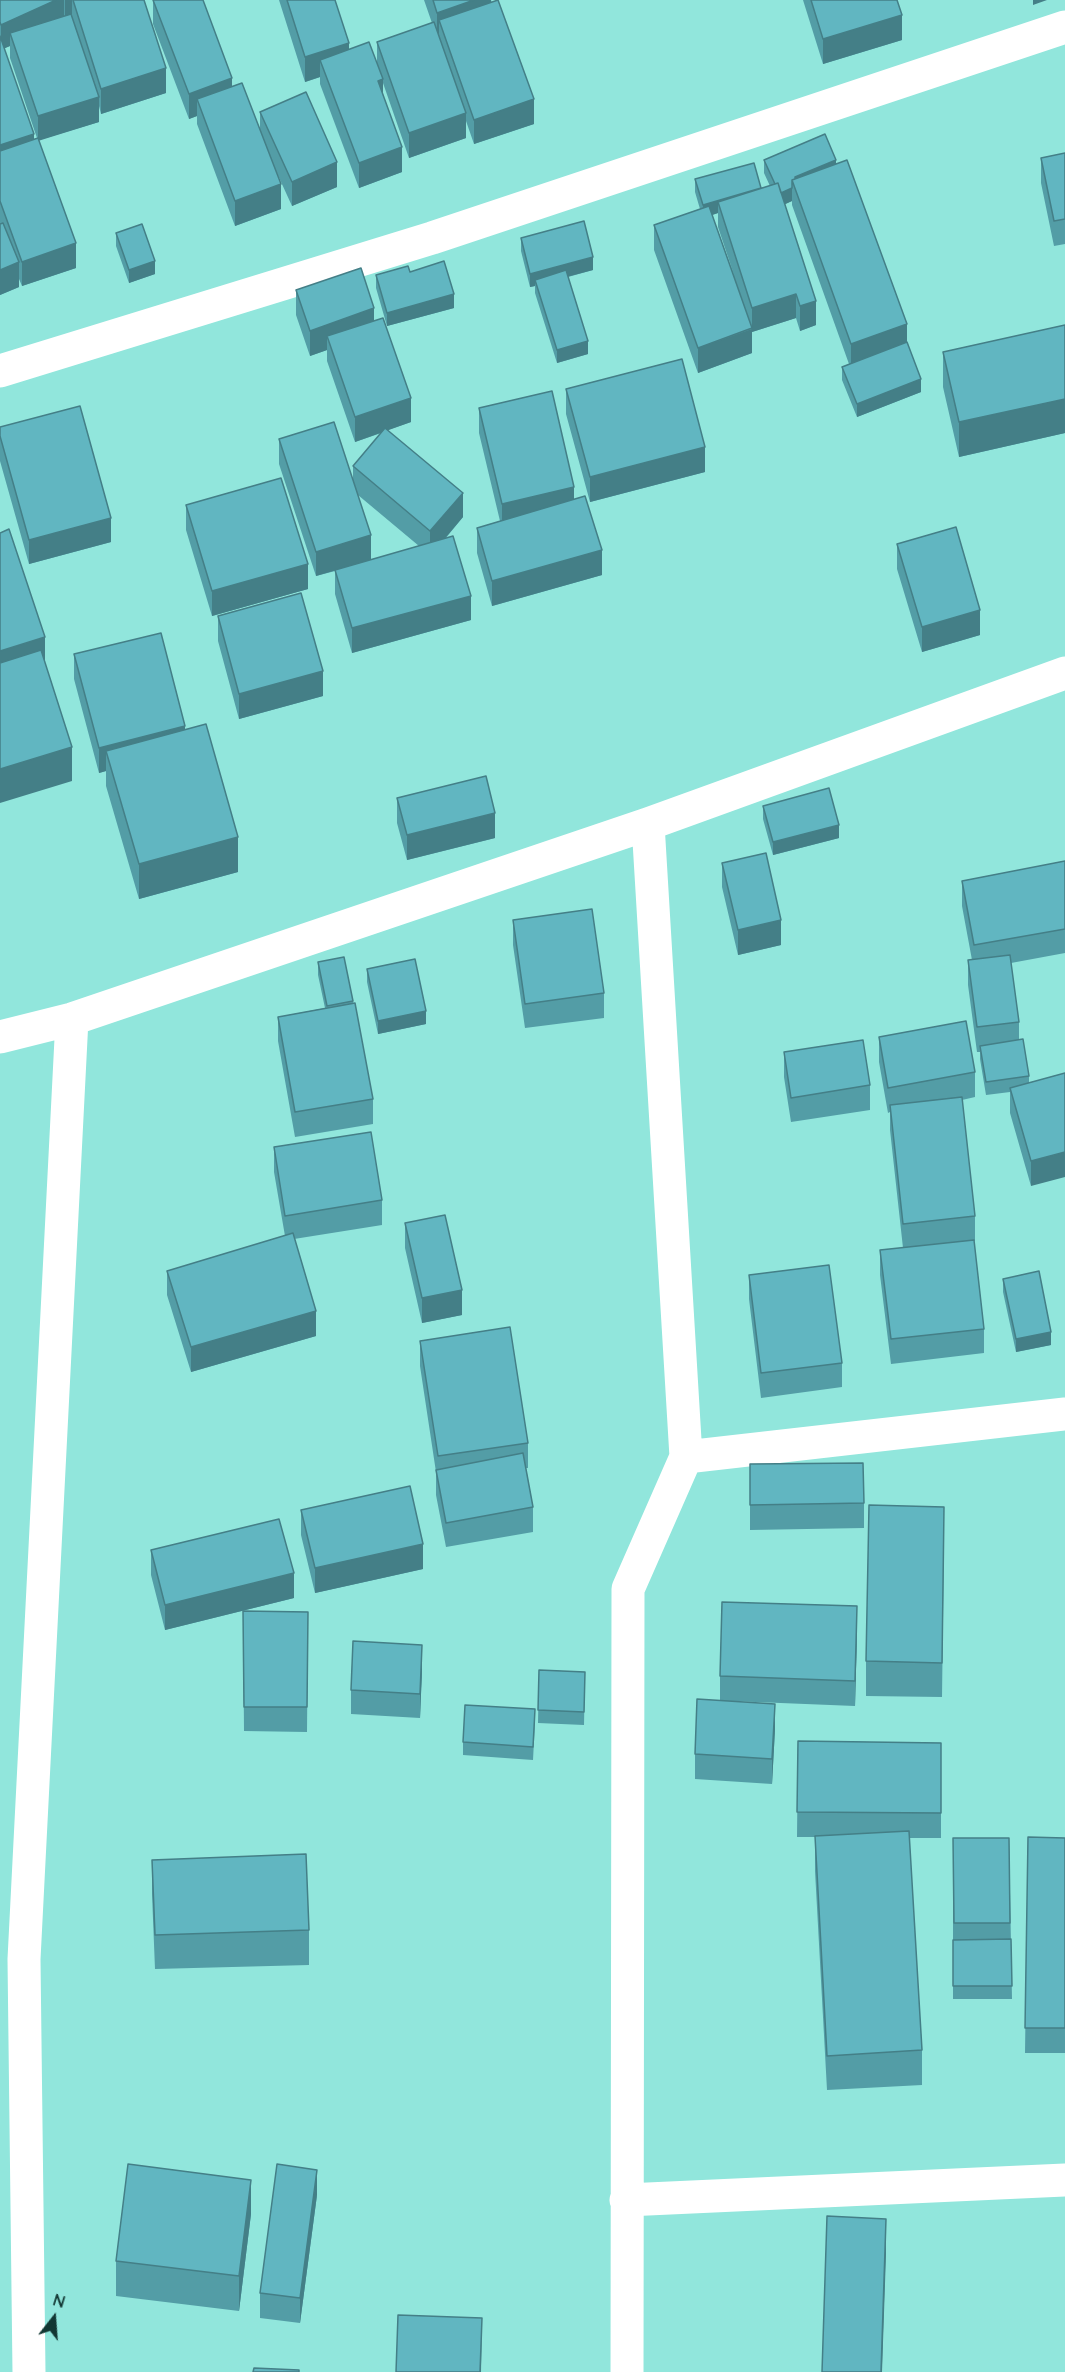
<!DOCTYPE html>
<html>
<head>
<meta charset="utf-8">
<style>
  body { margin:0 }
  #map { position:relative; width:1065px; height:2372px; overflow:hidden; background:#91e6dc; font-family:Quicksand,sans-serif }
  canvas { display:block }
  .north { position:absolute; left:24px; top:2288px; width:60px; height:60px; -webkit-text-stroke:4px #91e6dc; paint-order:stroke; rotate:17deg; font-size:16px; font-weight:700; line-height:24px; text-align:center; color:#123733 }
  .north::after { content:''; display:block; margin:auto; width:21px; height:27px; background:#123733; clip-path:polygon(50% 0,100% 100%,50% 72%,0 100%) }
</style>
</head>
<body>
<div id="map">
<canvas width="1065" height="2372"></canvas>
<div class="north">N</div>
</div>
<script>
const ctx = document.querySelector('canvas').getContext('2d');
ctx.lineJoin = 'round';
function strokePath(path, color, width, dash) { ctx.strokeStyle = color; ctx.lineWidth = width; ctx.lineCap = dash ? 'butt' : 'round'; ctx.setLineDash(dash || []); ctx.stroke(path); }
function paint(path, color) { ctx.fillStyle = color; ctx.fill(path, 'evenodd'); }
strokePath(new Path2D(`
  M0,371L432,238L1065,27
  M0,1037L72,1019L648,824L1065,673
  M686,1457L1065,1414
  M626,2200L1065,2180
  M29,2372L24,1959L72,1019
  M627,2372L628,1589L686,1457L648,824`), '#fff', 33);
paint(new Path2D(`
  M0,0H144L166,93L101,114L99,106V122L39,140L76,268L22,286L19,279V287L0,295ZM10,46V58L37,138L34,139L4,48Z
  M153,0L232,87L260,130V112L337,187L292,206L276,171L281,209L235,226L197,124V116L189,119L153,24Z
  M279,0H335L349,49L377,63V42L432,23L424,0H491L534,124L474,144L466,121V138L409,158L383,83V94L402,172L359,188L320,84V77L305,82Z
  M803,0H897L902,40L823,64Z
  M1065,153V244L1054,246L1041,183V158Z
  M764,160L836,164L907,342L921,392L857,417L842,380V367L849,364L792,205V201L785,204L816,325L800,331L796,318L752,332V353L698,373L654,250V225L700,209L695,192V179L761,188L770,186L764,173ZM718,213V227L734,275L712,215Z
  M116,233L155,274L129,283L116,246Z
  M521,238L593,270L568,277L588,354L557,363L535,293V286L530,287L521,251Z
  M410,272L454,308L387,326L376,288V275Z
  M296,290L374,320L411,422L388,430L463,517L445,539L471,620L352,653L335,594V571L316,576L279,464V439L353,480V466L381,433L355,442L327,361V350L310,356L296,315ZM358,495L419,546L371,560Z
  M1065,325V433L959,457L943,387V352Z
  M566,389L705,472L590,502L566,414Z
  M479,408L574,500L602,575L492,606L477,553V528L500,521L479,433Z
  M0,427L111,542L29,564L0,461Z
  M186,505L308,589L212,616L186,530Z
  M897,544L980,635L922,652L897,569Z
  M218,616L323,696L239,719L218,641Z
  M74,654L185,730L238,872L139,899L106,786V771L99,773L74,679Z
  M397,798L495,838L407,860L397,823Z
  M763,806L839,838L773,855L763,819Z
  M1065,861V953L1011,963L1019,1022V1040L1029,1076V1083L1065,1073L1031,1186L1010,1113V1092L986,1095L980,1059V1052H977L968,985V960H972L962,906V881Z
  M722,863L781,945L738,955L722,887Z
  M513,920L604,993V1018L525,1028L513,945Z
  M318,962L353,1001L373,1099V1124L295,1137L278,1041V1017L325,1008L318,975Z
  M367,969L426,1024L378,1034L367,982Z
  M879,1037L975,1072V1097L962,1100L975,1216V1241H974L984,1329V1353L891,1364L880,1275V1250L903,1248L890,1130V1112L888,1113L879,1062Z
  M784,1052L870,1085V1110L791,1122L784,1077Z
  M274,1147L382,1200V1225L294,1239L316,1336L191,1372L167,1295V1271L285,1236L274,1172Z
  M405,1223L462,1315L422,1323L405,1248Z
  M749,1275L842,1363V1387L761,1398L749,1299Z
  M1003,1279L1051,1345L1016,1352L1003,1292Z
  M420,1341L528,1443V1468H526L533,1507V1532L446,1547L436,1495V1472L420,1366Z
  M750,1464L864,1503V1528L750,1530Z
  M301,1510L423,1569L315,1593L301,1535Z
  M944,1541L942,1697L866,1696V1661Z
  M151,1550L294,1598L165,1630L151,1575Z
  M243,1611L308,1612L307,1732L244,1731Z
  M857,1631L855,1706L731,1701L775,1729L772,1784L695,1779V1754L720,1700V1676Z
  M422,1670L420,1718L351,1714V1690Z
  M539,1670L585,1672L584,1725L538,1723Z
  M535,1722L533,1760L463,1755V1742Z
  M798,1741L941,1743V1838H909L922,2050V2085L827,2090L815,1871V1837H797Z
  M1028,1837L1065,1838V2053H1025Z
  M953,1838H1009L1012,1999H953Z
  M152,1860L309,1930V1965L155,1969L152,1894Z
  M317,2195L300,2323L260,2318V2293Z
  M251,2214L239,2311L116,2296V2261Z`), '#539da6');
paint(new Path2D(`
  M56,0H64V21L10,33V46L1,50V25Z
  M65,0H72V14L65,17Z
  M474,0H491V19L439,20V37L437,38V13Z
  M1033,0H1047L1033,5Z
  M902,15V40L823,64V39Z
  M349,43V68L320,60V77L305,82V57Z
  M166,68V93L101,114V89Z
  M232,78V103L197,99V116L189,119V94Z
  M383,79V104L378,81Z
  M99,97V122L38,141V116Z
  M534,99V124L474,144V120Z
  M466,113V138L409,158V133Z
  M34,134V159L0,170V145Z
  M402,147V172L359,188V163Z
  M836,160V173L795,187V177Z
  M337,162V187L292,206V182Z
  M281,184V209L235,226V201Z
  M761,188L718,202V213L703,218V205Z
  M792,188V201L779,207V194Z
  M76,243V268L22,286V262Z
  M593,257V270L536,285L535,280V286L530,287V274Z
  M155,261V274L129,283V270Z
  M19,262V287L0,295V270Z
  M454,294V308L387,326V313Z
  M796,294V318L752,332V353L698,373V348L752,329V308Z
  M816,301V325L800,331V306Z
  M374,308V333L327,336V350L310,356V331Z
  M907,324V349L851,369V344Z
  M588,341V354L557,363V350Z
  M921,379V392L857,417V404Z
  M411,398V422L355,442V417Z
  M1065,399V433L959,457V422Z
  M705,447V472L590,502V477Z
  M574,487V512L502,529V504Z
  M463,493V517L430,556V531Z
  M111,518V542L29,564V540Z
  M371,535V560L316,576V552Z
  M602,550V575L492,606V581Z
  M308,564V589L212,616V591Z
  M471,596V620L352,653V628Z
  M980,610V635L922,652V627Z
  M45,637V662L0,676V651Z
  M323,671V696L239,719V694Z
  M185,726V751H106V771L99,773V748Z
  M72,747V781L0,803V769Z
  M495,813V838L407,860V835Z
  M839,825V838L773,855V842Z
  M238,837V872L139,899V864Z
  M781,920V945L738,955V930Z
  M426,1011V1024L378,1034V1021Z
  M1065,1152V1177L1031,1186V1161Z
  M462,1290V1315L422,1323V1298Z
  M316,1311V1336L191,1372V1347Z
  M1051,1332V1345L1016,1352V1339Z
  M423,1544V1569L315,1593V1568Z
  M294,1573V1598L165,1630V1605Z
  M857,1606V1631L855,1706V1681Z
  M422,1645V1670L420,1718V1694Z
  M775,1704V1729L772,1784V1759Z
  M317,2170V2195L300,2323V2298Z
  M251,2180V2214L239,2311V2276Z
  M886,2219V2254L882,2372H881Z
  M482,2318L481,2372H480Z`), '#447f87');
const building = new Path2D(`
  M0,0H56L1,25L0,22Z
  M73,0H144L166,68L101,89Z
  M153,0H203L232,78L189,94Z
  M287,0H335L349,43L305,57Z
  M433,0H474L437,13Z
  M498,0L534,99L474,120L439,20Z
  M811,0H897L902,15L823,39Z
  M71,14L99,97L38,116L10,33Z
  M434,22L466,113L409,133L377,42Z
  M0,36L34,134L0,145Z
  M369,42L383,79L378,81L402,147L359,163L320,60Z
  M242,83L281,184L235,201L197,99Z
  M306,92L337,162L292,182L260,112Z
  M825,134L836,160L795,177V179L792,180V188L781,193L778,183L775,184L764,160Z
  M38,138L76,243L22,262L0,201V151Z
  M1065,153V219L1054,221L1041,158Z
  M847,160L907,324L851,344L792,180Z
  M754,163L761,188L703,205L695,179Z
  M778,183L816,301L800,306L796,294L752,308L718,202Z
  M709,206L752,328L698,348L654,225Z
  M584,221L593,257L530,274L521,238Z
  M3,223L19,262L0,270V224Z
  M142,224L155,261L129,270L116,233Z
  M444,261L454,294L387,313L376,275L408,266L410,272Z
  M361,268L374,308L310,331L296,290Z
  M566,270L588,341L557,350L535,280Z
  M383,318L411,398L355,417L327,336Z
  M1065,325V399L959,422L943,352Z
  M907,342L921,379L857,404L842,367Z
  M682,359L705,447L590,477L566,389Z
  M552,391L574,487L502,504L479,408Z
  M80,406L111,518L29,540L0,436V427Z
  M334,422L371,535L316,552L279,439Z
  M385,428L463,493L430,531L353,466Z
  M281,478L308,564L212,591L186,505Z
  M585,496L602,550L492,581L477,528Z
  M956,527L980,610L922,627L897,544Z
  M9,529L45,637L0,651V533Z
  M453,536L471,596L352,628L335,570Z
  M301,593L323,671L239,694L218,616Z
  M161,633L185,726L99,748L74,654Z
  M41,650L72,747L0,769V663Z
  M206,724L238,837L139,864L106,751Z
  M486,776L495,813L407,835L397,798Z
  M829,788L839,825L773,842L763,806Z
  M766,853L781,920L738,930L722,863Z
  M1065,861V929L974,945L962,881Z
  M592,909L604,993L525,1004L513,920Z
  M1010,955L1019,1022L977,1027L968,960Z
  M344,957L353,1001L327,1006L318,962Z
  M415,959L426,1011L378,1021L367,969Z
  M355,1003L373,1099L295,1112L278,1017Z
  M966,1021L975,1072L888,1088L879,1037Z
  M1023,1039L1029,1076L986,1082L980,1046Z
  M863,1040L870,1085L791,1098L784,1052Z
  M1065,1073V1152L1031,1161L1010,1088Z
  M962,1097L975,1216L903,1224L890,1105Z
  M371,1132L382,1200L285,1216L274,1147Z
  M445,1215L462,1290L422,1298L405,1223Z
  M293,1233L316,1311L191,1347L167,1271Z
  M974,1240L984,1329L891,1339L880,1250Z
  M829,1265L842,1363L761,1373L749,1275Z
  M1039,1271L1051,1332L1016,1339L1003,1279Z
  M510,1327L528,1443L438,1456L420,1341Z
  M523,1453L533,1507L446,1523L436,1470Z
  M863,1463L864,1503L750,1505V1464Z
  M410,1486L423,1544L315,1568L301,1510Z
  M869,1505L944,1507L942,1663L866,1661Z
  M279,1519L294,1573L165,1605L151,1550Z
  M722,1602L857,1606L855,1681L720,1676Z
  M243,1611L308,1612L307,1707H244Z
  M353,1641L422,1645L420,1694L351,1690Z
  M539,1670L585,1672L584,1712L538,1710Z
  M697,1699L775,1704L772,1759L695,1754Z
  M465,1705L535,1709L533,1747L463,1742Z
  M798,1741L941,1743V1813L797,1812Z
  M909,1831L922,2050L827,2056L815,1836Z
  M1028,1837L1065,1838V2028H1025Z
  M953,1838H1009L1010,1923H954Z
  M306,1854L309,1930L155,1935L152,1860Z
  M1011,1939L1012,1986H953V1940Z
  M128,2164L251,2180L239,2276L116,2261Z
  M277,2164L317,2170L300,2298L260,2293Z
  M827,2216L886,2219L881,2372H822Z
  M398,2315L482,2318L480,2372H396Z
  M254,2368L299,2370V2372H253Z`);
paint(building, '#61b6c1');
strokePath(building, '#447f87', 1.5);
</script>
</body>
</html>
